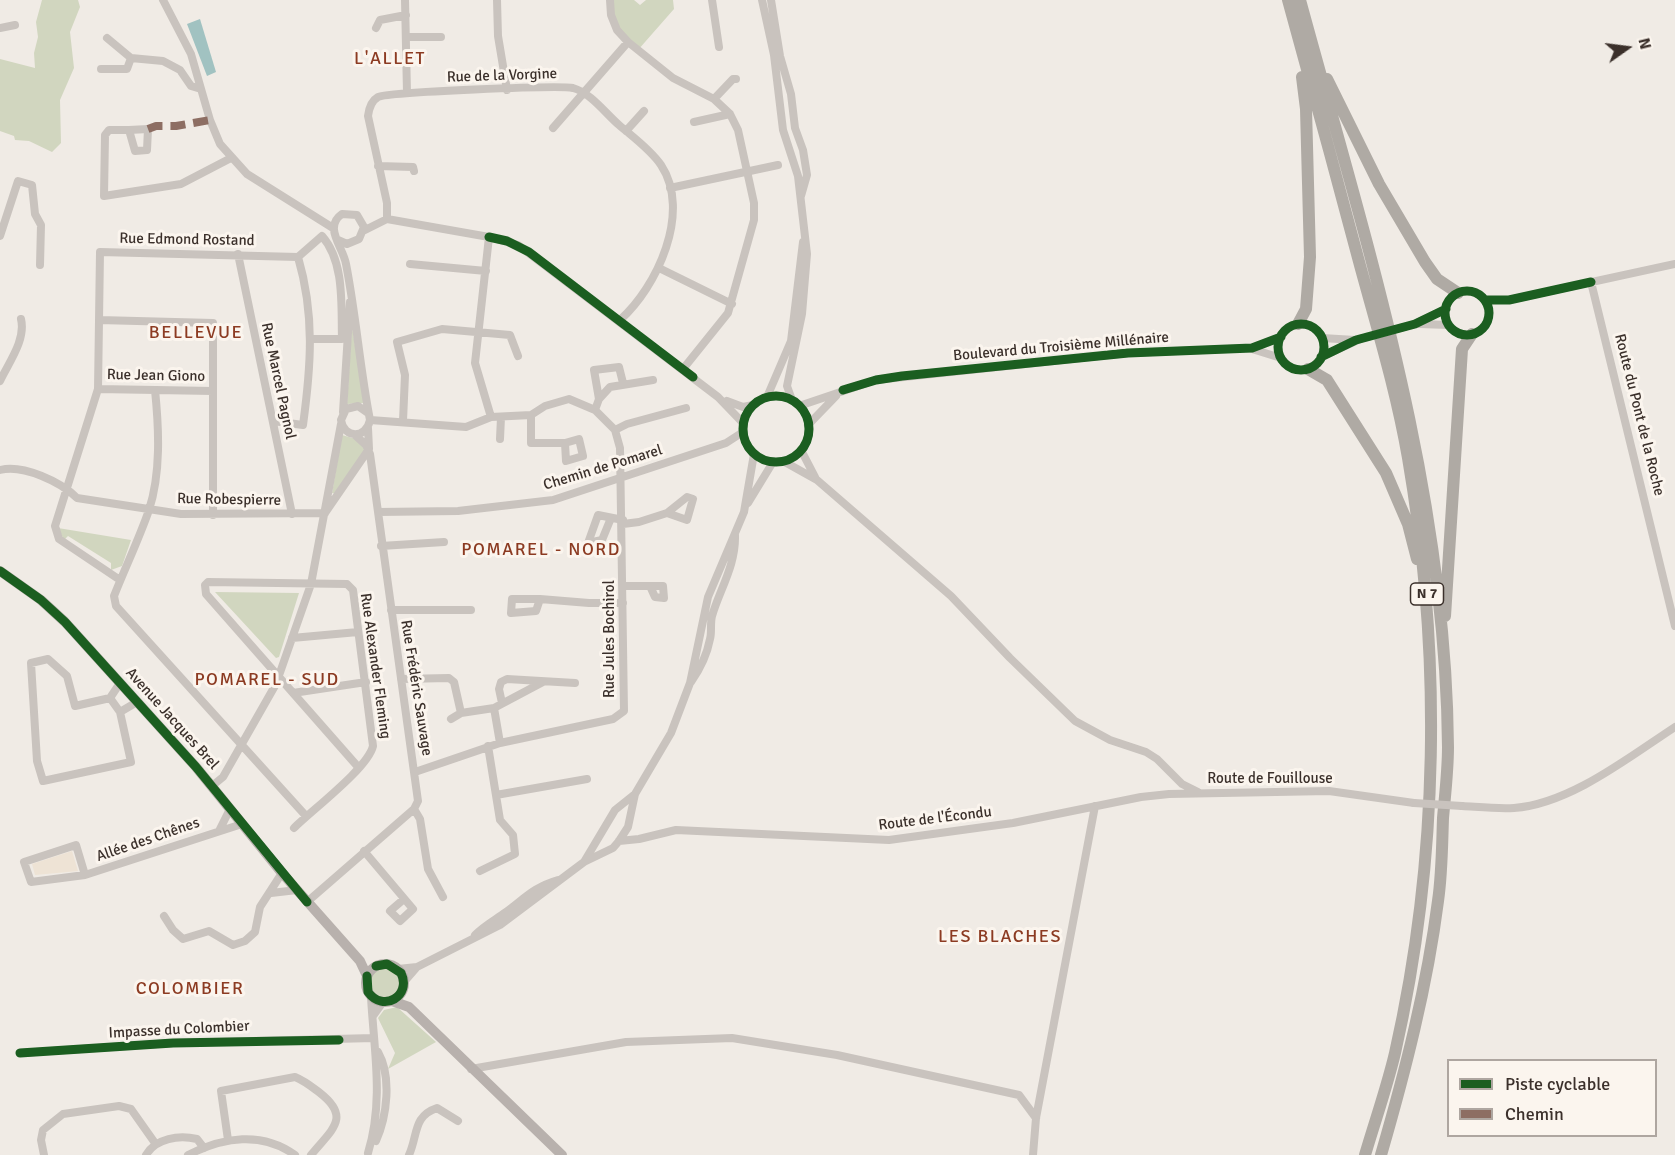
<!DOCTYPE html>
<html>
<head>
<meta charset="utf-8">
<style>
  body { margin:0 }
  #map { position:relative; width:1675px; height:1155px; overflow:hidden; background:#f0ebe5; font-family:Signika,sans-serif }
  canvas { display:block }
  .legend { position:absolute; left:1447px; top:1059px; width:210px; height:78px; box-sizing:border-box; background:#fbf5ee; border:2px solid #aea6a0; margin:0; padding:8px 10px; list-style:none; font-size:18px; color:#3b302b }
  .legend li { display:flex; align-items:center; gap:12px; height:30px }
  .legend b { width:30px; border:2px solid #aea6a0 }
  .north { position:absolute; left:1597px; top:18px; width:60px; height:60px; -webkit-text-stroke:4px #fbf5ee; paint-order:stroke; rotate:76deg; font-size:16px; font-weight:700; line-height:24px; text-align:center; color:#3b302b }
  .north::after { content:''; display:block; margin:auto; width:21px; height:27px; background:#3b302b; clip-path:polygon(50% 0,100% 100%,50% 72%,0 100%) }
</style>
</head>
<body>
<div id="map">
<canvas width="1675" height="1155"></canvas>
<ul class="legend">
<li><b style="height:8px;background:#1b5e20"></b>Piste cyclable</li>
<li><b style="height:8px;background:#8d6e63"></b>Chemin</li>
</ul>
<div class="north">N</div>
</div>
<script>
const ctx = document.querySelector('canvas').getContext('2d');
ctx.lineJoin = 'round';
function paint(path, color) { ctx.fillStyle = color; ctx.fill(path, 'evenodd'); }
function strokePath(path, color, width, dash) { ctx.strokeStyle = color; ctx.lineWidth = width; ctx.lineCap = dash ? 'butt' : 'round'; ctx.setLineDash(dash || []); ctx.stroke(path); }
function write(font, color, halo, rows, align = 'center') {
  ctx.font = font + ' Signika,sans-serif'; ctx.lineWidth = 6; ctx.setLineDash([]); ctx.textBaseline = 'middle'; ctx.strokeStyle = halo; ctx.fillStyle = color; for (const [text, x, y, turn = 0] of rows) {
    ctx.save(); ctx.translate(x, y); ctx.rotate((+turn || 0) * Math.PI / 180); ctx.textAlign = isNaN(turn) ? turn : align; if (halo) ctx.strokeText(text, 0, 0); ctx.fillText(text, 0, 0); ctx.restore();
  }
}
paint(new Path2D(`
  M42,0H78L80,7L70,32L74,68L60,100L61,143L52,152L29,141L15,140L14,136L0,131V59L35,68L34,53L38,37L36,22Z
  M610,0H634L640,5L646,0H673L674,9L638,50L617,30Z
  M352,326L364,403L347,404Z
  M342,435L356,439L365,449L337,494L332,493Z
  M58,528L131,540L122,566L111,570V563L68,536L64,540Z
  M215,592L299,593L279,657L276,658Z
  M370 983a15 15 0 1 1 30 0a15 15 0 1 1-30 0Z
  M397,1007L436,1042L388,1069L395,1053L378,1018L384,1010Z`), '#d1d6bf');
paint(new Path2D(`
  M72,851L78,871L35,875L32,864Z`), '#eee3d5');
paint(new Path2D(`
  M200,19L216,72L207,76L187,24Z`), '#a1c2c1');
strokePath(new Path2D(`
  M163,0L191,54L210,120L220,144L247,174L333,228
  M405,0L407,93
  M497,0L498,36L507,90
  M610,0L611,15L617,30L628,42L673,78L714,99L730,114L738,130L754,203V220L728,313L683,369
  M712,0L719,47
  M762,0L774,55L783,130L798,176L807,254L802,314L787,386L792,400
  M771,0L780,56L791,94L795,128L803,150L807,175L801,196
  M0,28L15,25
  M376,28L380,20L406,15
  M406,37H441
  M107,38L131,58L163,61L180,70L191,86L201,89
  M101,69H127L131,58
  M714,99L733,79H736
  M694,122L730,114
  M553,128L628,42
  M129,130L148,129L147,150L135,151L129,130H109L105,135L104,196L181,184L231,158
  M626,131L644,111
  M378,166L413,167L414,171
  M670,188L778,165
  M387,219V203L368,116C369,108 371,101 378,97C388,92 560,85 573,88C591,93 605,113 619,125C633,137 651,150 661,165C692,212 657,287 620,320
  M387,219L489,237L518,245L718,397L743,423
  M363,231L387,219
  M0,236L18,181L32,185L35,214L41,225L40,265
  M489,237L475,363L491,417
  M338,240L347,244L359,239L364,227L357,215L342,214C323,227 343,247 346,264C356,315 360,369 370,420C366,439 344,439 341,420L346,409L358,406L368,413
  M238,254L292,514
  M298,257L322,236C345,262 341,306 342,339H311
  M410,264L486,271
  M659,268L732,304
  M1591,282L1675,626
  M1445 313a22 22 0 1 1 44 0a22 22 0 1 1-44 0Z
  M1485,300H1509L1675,264
  M99,320L213,323V515
  M1419,324L1449,325
  M1278 347a23 23 0 1 1 46 0a23 23 0 1 1-46 0Z
  M1412,325L1446,309
  M1322,338L1355,340
  M1252,349L1281,358
  M1321,357L1360,339
  M0,381C9,362 26,340 21,319
  M98,389L213,391
  M155,390C159,429 161,473 149,510C139,539 125,568 114,596L116,606L306,816
  M743 429a33 33 0 1 1 66 0a33 33 0 1 1-66 0Z
  M767,397L791,341L803,242
  M599,399L610,387L653,380
  M727,401L743,407L753,405
  M799,406L876,380L1128,353L1252,348L1281,337
  M595,410L599,399L594,370L619,367L623,383
  M343,412L350,302
  M531,415V443H565L579,439L583,456L566,461L565,443
  M370,420L466,427L491,417L531,415L545,406L569,399L595,410L615,430L620,448L624,711L613,719L500,743L415,772
  M273,421L303,425C311,366 315,315 298,257
  M403,421L405,375L397,342L442,329L510,335L518,356
  M808,425L836,396
  M615,430L627,424L686,408
  M500,439L501,417
  M801,450L815,477
  M783,461L817,480L951,596L1010,658L1075,721L1110,740L1146,752L1157,759L1182,784L1198,792
  M0,470C23,464 61,482 77,498L181,514L325,513
  M748,503L773,462
  M378,512L458,511L553,500L726,443L743,432
  M325,513L369,449L368,428
  M611,518L602,540L588,543L598,515L623,520
  M623,524L639,522L667,513L687,520L693,499L687,497L667,513
  M381,546L444,542
  M120,580L59,539L55,526L98,389L100,252L298,257
  M623,586H650L655,597L664,598L663,586H650
  M540,599H512L511,613L536,611L540,599L589,603H623
  M391,610H471
  M292,638L358,632
  M401,679L449,678L454,682L461,713
  M691,682C700,669 707,655 710,639C712,632 710,624 712,616C720,589 736,565 735,535
  M120,683L110,698L120,712L137,702
  M293,693L366,682
  M110,698L75,706L67,676L48,659L31,663L37,761L43,781L131,762L120,712
  M502,703L499,689L501,682L507,679L575,683
  M451,719L461,713L494,708
  M500,743L494,708L543,682
  M212,786L223,777L276,684L311,584L341,424
  M496,795L587,779
  M1462,806C1479,807 1497,809 1514,808C1570,804 1629,757 1675,727
  M414,809L420,819L428,869L443,897
  M294,828C312,810 368,768 373,746L353,590L347,584L208,582L205,585L206,594L359,768
  M220,829L230,809
  M619,841L639,839L676,830L889,840L1013,823L1141,797L1169,794L1329,791L1414,803
  M364,851L413,909L400,921L390,911L404,899
  M584,862L615,810L635,794
  M480,871L515,854L513,835L500,820L488,746
  M85,875L76,845L24,862L31,882L85,875L242,824
  M271,893L297,890
  M307,902L414,809L418,801L370,454L366,445L355,435
  M164,916L173,930L183,939L209,931L233,945L245,941L255,932L260,907L282,873
  M475,935C485,925 495,920 506,912C525,898 534,887 558,880
  M398,969L417,967L500,925L584,862L613,848L619,841L628,827L635,794L671,733L690,683L708,597L744,512L754,454
  M404,982L417,967
  M373,1016L383,1002
  M20,1053L173,1043L374,1038
  M471,1069L626,1042L732,1038L837,1055L1019,1095L1036,1118
  M228,1140L221,1091L295,1077C305,1081 312,1087 320,1093C352,1118 331,1130 311,1155
  M376,1141C387,1116 392,1077 378,1052
  M368,1153C384,1101 374,1051 371,997
  M44,1155L41,1140L43,1130L63,1114L119,1106L131,1109L155,1143
  M146,1155C156,1138 179,1135 197,1139L204,1148
  M188,1155C223,1137 262,1131 295,1155
  M409,1155C418,1135 413,1116 437,1108L458,1121
  M1033,1155L1036,1118L1095,806`), '#c9c3be', 8);
strokePath(new Path2D(`
  M0,571L41,600L65,622L196,767L282,873L360,961L367,976
  M366 983a19 19 0 1 1 38 0a19 19 0 1 1-38 0Z
  M392,1001L409,1007L562,1155`), '#b8b1ad', 10);
strokePath(new Path2D(`
  M1288,0C1313,90 1337,179 1361,269C1378,331 1397,394 1408,458C1442,655 1439,858 1395,1053C1387,1087 1375,1121 1365,1155
  M1300,0C1367,246 1446,490 1448,747C1448,771 1445,795 1443,818C1442,846 1442,874 1438,901C1427,987 1405,1072 1381,1155
  M1327,79L1379,184L1425,262L1437,279L1458,293
  M1298,324L1306,309L1310,257L1306,109L1302,77
  M1308,369L1327,380L1386,473L1408,524L1417,559
  M1445,616L1462,349L1472,334`), '#afaaa4', 12);
strokePath(new Path2D(`
  M1360,339L1412,325
  M1414,803L1462,806`), '#c9c3be', 8);
strokePath(new Path2D(`
  M148,129L156,126H176L210,120`), '#8d6e63', 8, [15, 8]);
strokePath(new Path2D(`
  M489,237L507,241L529,252L693,377
  M1445 313a22 22 0 1 1 44 0a22 22 0 1 1-44 0Z
  M1485,300H1509L1591,282
  M1278 347a23 23 0 1 1 46 0a23 23 0 1 1-46 0Z
  M1321,357L1356,340L1415,324L1446,309
  M843,390L876,380L902,376L1128,353L1252,348L1281,337
  M743 429a33 33 0 1 1 66 0a33 33 0 1 1-66 0Z
  M0,571L41,600L65,622L196,767L307,902
  M367,976L368,992C383,1013 412,996 401,973L387,964L376,966
  M20,1053L173,1043L339,1040`), '#1b5e20', 9);
for (const [x, y, w] of [
  [1427,594,33]
]) { const box = new Path2D(); box.roundRect(x - w / 2, y - 11, w, 22, 4.5); ctx.fillStyle = '#fbf5ee'; ctx.fill(box); strokePath(box, '#3b302b', 1.5); }
write('bold 14px', '#3b302b', null, [
  ["N 7",1427,594]
]);
write('15px', '#3b302b', '#fbf5ee', [
  ["Rue de la Vorgine",502,76,-2],
  ["Rue Edmond Rostand",187,240,1],
  ["Boulevard du Troisième Millénaire",1061,347,-5],
  ["Rue Jean Giono",156,376,1],
  ["Rue Marcel Pagnol",278,381,78],
  ["Route du Pont de la Roche",1639,415,76],
  ["Chemin de Pomarel",603,468,-17],
  ["Rue Robespierre",229,500,1],
  ["Rue Jules Bochirol",610,639,-90],
  ["Rue Alexander Fleming",375,666,82],
  ["Rue Frédéric Sauvage",416,688,81],
  ["Avenue Jacques Brel",172,719,48],
  ["Route de Fouillouse",1270,779],
  ["Route de l'Écondu",935,819,-7],
  ["Allée des Chênes",148,840,-19],
  ["Impasse du Colombier",179,1030,-3]
]);
ctx.letterSpacing = '1.5px';
write('18px', '#8c3b22', '#fbf5ee', [
  ["L'ALLET",390,59],
  ["BELLEVUE",196,333],
  ["POMAREL - NORD",541,550],
  ["POMAREL - SUD",267,680],
  ["LES BLACHES",1000,937],
  ["COLOMBIER",190,989]
]);
ctx.letterSpacing = '0px';
</script>
</body>
</html>
